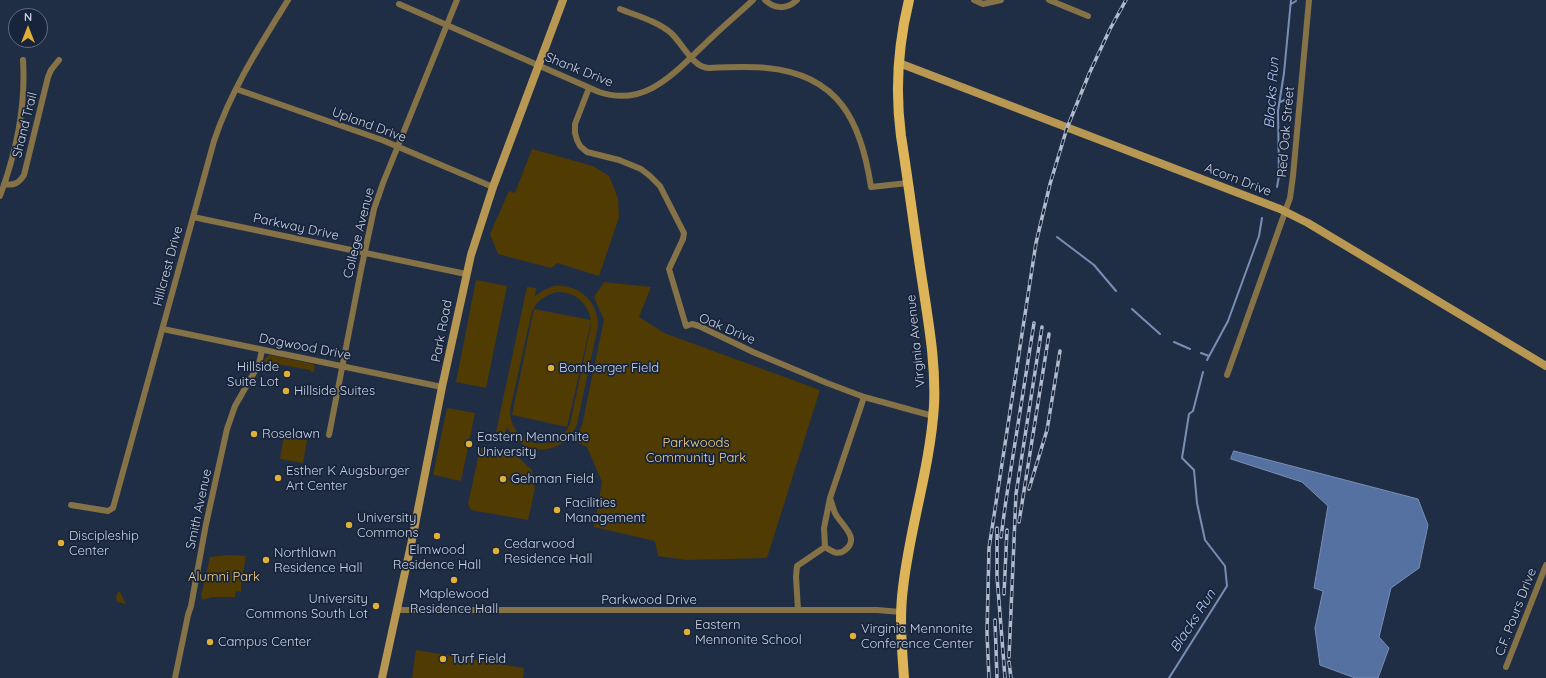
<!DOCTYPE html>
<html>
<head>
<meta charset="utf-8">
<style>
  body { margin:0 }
  #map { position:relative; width:1546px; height:678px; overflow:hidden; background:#202e45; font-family:Quicksand,sans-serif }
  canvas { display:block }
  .north { position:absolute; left:8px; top:8px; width:40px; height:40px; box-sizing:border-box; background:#17243b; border:1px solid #5f6a7f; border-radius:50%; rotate:0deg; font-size:11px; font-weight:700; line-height:16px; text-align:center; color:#cbd4e4 }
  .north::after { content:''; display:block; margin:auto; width:14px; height:18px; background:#e0b034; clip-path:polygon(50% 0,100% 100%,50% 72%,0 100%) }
</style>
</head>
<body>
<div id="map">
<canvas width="1546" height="678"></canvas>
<div class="north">N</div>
</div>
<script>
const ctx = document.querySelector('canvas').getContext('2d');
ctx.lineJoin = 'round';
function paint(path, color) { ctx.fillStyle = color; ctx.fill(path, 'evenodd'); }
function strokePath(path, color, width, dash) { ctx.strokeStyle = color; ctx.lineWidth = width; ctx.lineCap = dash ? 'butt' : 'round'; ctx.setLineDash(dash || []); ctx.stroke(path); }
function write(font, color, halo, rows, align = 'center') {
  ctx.font = font + ' Quicksand,sans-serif'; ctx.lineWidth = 3.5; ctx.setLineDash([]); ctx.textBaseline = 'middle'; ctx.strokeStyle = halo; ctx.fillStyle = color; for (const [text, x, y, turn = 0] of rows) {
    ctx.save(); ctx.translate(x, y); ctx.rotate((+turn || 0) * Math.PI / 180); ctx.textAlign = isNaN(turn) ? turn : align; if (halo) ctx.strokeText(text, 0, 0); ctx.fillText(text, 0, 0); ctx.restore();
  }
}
paint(new Path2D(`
  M532,149L593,166L609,176L618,198L619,217L599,276L557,263L551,268L498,254L490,234L509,191L515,193Z
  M476,280L507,286L486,388L456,382Z
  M604,282L651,287L639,317L664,333L820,390L767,558L686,560L658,556L655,541L594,527L602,482L587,447L575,441L582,425L604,320L594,297Z
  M554,286C579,284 598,301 598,326L577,424C564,456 522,459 507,427L505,434L496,432L527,287L536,288L535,296L544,290ZM557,292C574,292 588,302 591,320L534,309L512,415L567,427L591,322V325L570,424C554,456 510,446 510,410L532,311C537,301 545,295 557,292Z
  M269,355L313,364L315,367L314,371L312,373L310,370L271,363L266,364L264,361L265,358Z
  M447,408L475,413L461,481L433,475Z
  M284,435L307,440L303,463L280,459Z
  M480,448L503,450L518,457L532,470L535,488L528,520L471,510L468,504Z
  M227,555L246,556L241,584V592L236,591L235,597H212L203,600L201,596L210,557Z
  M118,592H120L126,604L117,602L116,597Z
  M416,650L524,668L523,678H412Z`), '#503b02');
const water = new Path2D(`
  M1234,451L1418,499L1428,525L1419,568L1391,588L1379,637L1389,648L1378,678H1355L1320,665L1315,628L1323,591L1314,588L1328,506L1302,482L1231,459Z`);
paint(water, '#5571a1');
strokePath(water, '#788fb5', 1);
strokePath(new Path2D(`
  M1291,4L1296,1
  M1280,102L1285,100
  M1277,187L1279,176L1278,111L1284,73L1291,0
  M1057,237L1094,265L1116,291
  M1132,309L1160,334
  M1174,342L1190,349
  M1201,353L1209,356
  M1207,360L1228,321L1259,236L1262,218
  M1169,678L1227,586L1225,566L1205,540L1197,503L1194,470L1182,458L1189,414L1193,411L1203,372`), '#788fb5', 2);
strokePath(new Path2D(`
  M765,0C774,9 787,10 797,0
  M974,0L983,4L1001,0
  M1049,0L1088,16
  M399,4L599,92C646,108 675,72 706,43C721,28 738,14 753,0
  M620,9C637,16 657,21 671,33C683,44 693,68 709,68C728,67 748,66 767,68C839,75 861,121 871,187L908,183
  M589,88L575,124V133L577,140L580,146L587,152L619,160L641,169L650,176L660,186L684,233L683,239L669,269L686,326L692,324L699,326L753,352L827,383L864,397L933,416
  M236,89L382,140L493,187
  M4,184C14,186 19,183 24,175L48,77L51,70L59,60
  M0,196C16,153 26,106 23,60
  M193,217L466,274
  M163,329L442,387
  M1227,375L1290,198L1293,176L1309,0
  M329,435L361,270L374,209L383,183L457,0
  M830,498L824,528L825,547C831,551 838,556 845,550C861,538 841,525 835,513C833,508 832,503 830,498L864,397
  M71,505L108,511L113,508L214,141C231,90 260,45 288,0
  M397,610H877L901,612
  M798,610L796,577L797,566L825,547
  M1506,667L1546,565
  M175,678L188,615L191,606L206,524L227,429L235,406L259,364L262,350`), '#857247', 6);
strokePath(new Path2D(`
  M899,63L1280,209L1308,223L1546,366
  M382,678L412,540L442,387L471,255L493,187L563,0`), '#b79751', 8);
strokePath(new Path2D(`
  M904,678C902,648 899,618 903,588C910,526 930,468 934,406C936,365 929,326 923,286C915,236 909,186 901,136C895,91 898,45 909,0`), '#ddb457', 10);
const rail = new Path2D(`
  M1029,489L1047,430L1060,351
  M1019,522L1049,334
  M997,528V576L1005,678
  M1001,537L1006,500L1034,323
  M1004,594L1007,530
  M995,620L997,678
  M1009,657L1016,494L1042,327
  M1009,662L1011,678
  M989,678L987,633L989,548L1036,243L1050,184L1067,128L1089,74L1110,29L1126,0`);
strokePath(rail, '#b2bbcd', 3.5);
strokePath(rail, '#17243b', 2, [6]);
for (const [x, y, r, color] of [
  [551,368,4,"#e0b034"],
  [287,374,4,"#e0b034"],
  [286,391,4,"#e0b034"],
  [254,434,4,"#e0b034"],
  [469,444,4,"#e0b034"],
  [278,478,4,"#e0b034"],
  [503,479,4,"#e0b034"],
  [557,510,4,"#e0b034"],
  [349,525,4,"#e0b034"],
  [437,536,4,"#e0b034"],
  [61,543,4,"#e0b034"],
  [496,551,4,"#e0b034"],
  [266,560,4,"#e0b034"],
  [454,580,4,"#e0b034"],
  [376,606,4,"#e0b034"],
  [687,632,4,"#e0b034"],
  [853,636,4,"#e0b034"],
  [210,642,4,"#e0b034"],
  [443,659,4,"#e0b034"]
]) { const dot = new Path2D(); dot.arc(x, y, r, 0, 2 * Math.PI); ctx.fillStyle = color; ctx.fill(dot); strokePath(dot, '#17243b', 1.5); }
write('13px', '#cbd4e4', '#17243b', [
  ["Shank Drive",579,70,22],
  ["Shand Trail",25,125,-76],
  ["Upland Drive",369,125,20],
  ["Red Oak Street",1286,132,-85],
  ["Acorn Drive",1238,180,21],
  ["Parkway Drive",296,227,12],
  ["College Avenue",359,233,-76],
  ["Hillcrest Drive",168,266,-75],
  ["Oak Drive",727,329,23],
  ["Park Road",442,331,-79],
  ["Virginia Avenue",916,341,-96],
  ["Dogwood Drive",305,347,11],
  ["Smith Avenue",199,509,-78],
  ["Parkwood Drive",649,600],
  ["C.F. Pours Drive",1516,612,-69]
]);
write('13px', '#cbd4e4', '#17243b', [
  ["Hillside",279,367,"right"],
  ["Suite Lot",279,382,"right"],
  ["Bomberger Field",559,368],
  ["Hillside Suites",294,391],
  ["Roselawn",262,434],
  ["Eastern Mennonite",477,437],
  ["University",477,452],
  ["Esther K Augsburger",286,471],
  ["Art Center",286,486],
  ["Gehman Field",511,479],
  ["Facilities",565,503],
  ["Management",565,518],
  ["University",357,518],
  ["Commons",357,533],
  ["Discipleship",69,536],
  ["Center",69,551],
  ["Cedarwood",504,544],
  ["Residence Hall",504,559],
  ["Elmwood",437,550,"center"],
  ["Residence Hall",437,565,"center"],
  ["Northlawn",274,553],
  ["Residence Hall",274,568],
  ["Maplewood",454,594,"center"],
  ["Residence Hall",454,609,"center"],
  ["University",368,599,"right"],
  ["Commons South Lot",368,614,"right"],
  ["Eastern",695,625],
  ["Mennonite School",695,640],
  ["Virginia Mennonite",861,629],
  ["Conference Center",861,644],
  ["Campus Center",218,642],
  ["Turf Field",451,659]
], 'left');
write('13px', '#f9d27d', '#17243b', [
  ["Parkwoods",696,443],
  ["Community Park",696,458],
  ["Alumni Park",224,577]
]);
write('italic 14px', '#b0caf5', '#17243b', [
  ["Blacks Run",1272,93,-86],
  ["Blacks Run",1193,621,-57]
]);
</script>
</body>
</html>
